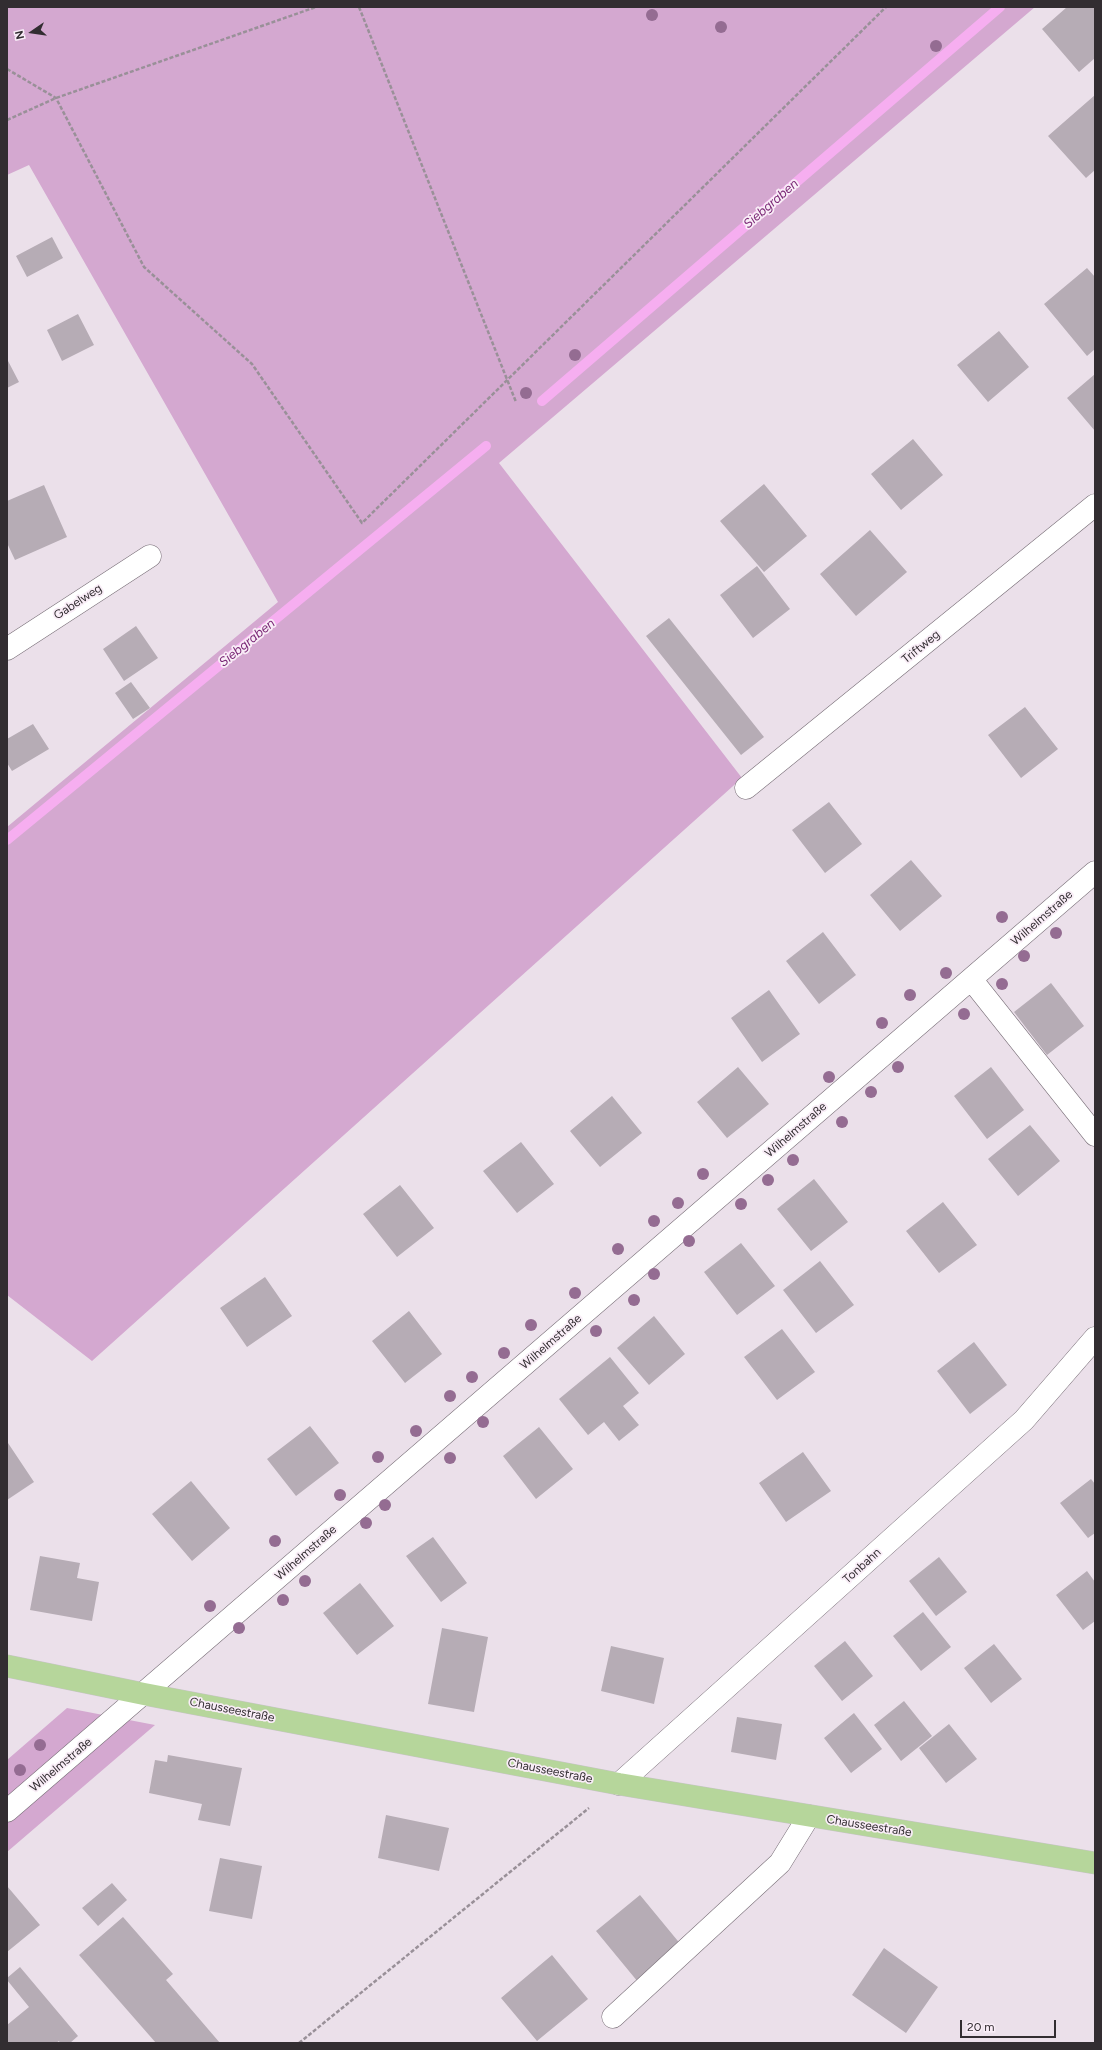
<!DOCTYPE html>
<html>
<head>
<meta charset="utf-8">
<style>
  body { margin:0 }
  #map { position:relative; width:1102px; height:2050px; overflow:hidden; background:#ebe0ea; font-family:Figtree,sans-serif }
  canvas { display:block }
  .frame { position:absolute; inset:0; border:8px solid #322d31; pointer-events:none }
  .north { position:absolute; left:12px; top:12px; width:40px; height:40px; -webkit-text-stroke:3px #f9edf7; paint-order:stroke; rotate:257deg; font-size:11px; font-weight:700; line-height:16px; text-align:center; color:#322d31 }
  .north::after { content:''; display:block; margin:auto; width:14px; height:18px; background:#322d31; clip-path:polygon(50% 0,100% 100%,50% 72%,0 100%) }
  .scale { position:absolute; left:960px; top:2020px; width:96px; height:18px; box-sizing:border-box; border:2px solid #322d31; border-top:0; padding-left:5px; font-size:12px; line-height:14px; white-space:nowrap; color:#322d31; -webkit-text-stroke:3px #f9edf7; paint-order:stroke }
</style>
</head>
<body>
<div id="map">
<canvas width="1102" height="2050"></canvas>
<div class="frame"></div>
<div class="north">N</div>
<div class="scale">20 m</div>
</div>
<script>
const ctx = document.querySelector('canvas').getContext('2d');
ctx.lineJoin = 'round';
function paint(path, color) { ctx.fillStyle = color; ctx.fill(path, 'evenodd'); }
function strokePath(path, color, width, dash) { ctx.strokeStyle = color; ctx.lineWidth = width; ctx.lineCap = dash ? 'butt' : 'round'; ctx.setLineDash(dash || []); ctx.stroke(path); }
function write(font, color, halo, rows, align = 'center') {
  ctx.font = font + ' Figtree,sans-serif'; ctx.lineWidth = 3.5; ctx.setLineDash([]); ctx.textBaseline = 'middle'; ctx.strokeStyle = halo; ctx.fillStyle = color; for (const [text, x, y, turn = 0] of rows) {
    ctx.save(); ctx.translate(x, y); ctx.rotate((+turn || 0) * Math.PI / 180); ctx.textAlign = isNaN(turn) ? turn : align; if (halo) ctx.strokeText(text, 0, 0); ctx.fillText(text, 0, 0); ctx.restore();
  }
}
paint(new Path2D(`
  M7,7H1035L499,463L742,778L92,1361L7,1295V827L278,602L29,165L7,175Z
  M67,1708L155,1725L7,1852V1760Z`), '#d4a8d0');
strokePath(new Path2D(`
  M542,401L1000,7
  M7,840L486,446`), '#f6aef0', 10);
paint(new Path2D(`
  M1067,7H1095V58L1079,72L1042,29Z
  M1095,95V170L1086,178L1048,136Z
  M52,237L63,258L27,277L16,256Z
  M1087,268L1095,277V349L1087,356L1044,304Z
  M78,314L94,345L62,361L47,330Z
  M999,331L1029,367L988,402L957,365Z
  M7,359L19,382L7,388Z
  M1095,374V431L1067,398Z
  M913,439L943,475L901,510L871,474Z
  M764,484L807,536L764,572L720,521Z
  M44,485L67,537L15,560L7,543V501Z
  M870,530L907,572L856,616L820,574Z
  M757,566L790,609L753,638L720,595Z
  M669,618L764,737L741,755L646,636Z
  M136,626L158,658L124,681L103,649Z
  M131,682L150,708L133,719L115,693Z
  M1025,707L1058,749L1021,778L988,735Z
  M33,724L49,749L12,771L7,763V739Z
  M829,802L862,844L825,873L792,830Z
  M911,860L942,896L900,931L870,895Z
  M823,932L856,975L819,1004L786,961Z
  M1051,983L1084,1026L1047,1055L1014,1012Z
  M769,990L800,1034L762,1062L731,1018Z
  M738,1067L769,1104L727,1138L697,1102Z
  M991,1067L1024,1110L987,1139L954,1096Z
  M612,1096L642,1133L600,1167L570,1131Z
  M1030,1125L1060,1161L1018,1196L988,1159Z
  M521,1142L554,1184L517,1213L483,1171Z
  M814,1179L848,1222L811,1251L777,1209Z
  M400,1185L434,1228L397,1257L363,1214Z
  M943,1202L977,1245L939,1273L906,1231Z
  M741,1243L775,1286L737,1315L704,1272Z
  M820,1261L854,1305L816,1333L783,1290Z
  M265,1277L292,1316L247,1347L220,1308Z
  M409,1311L442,1354L405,1383L372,1341Z
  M654,1316L685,1354L649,1385L617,1348Z
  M782,1329L815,1372L777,1400L744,1357Z
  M974,1342L1007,1385L970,1414L937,1371Z
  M610,1357L639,1393L623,1406L639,1425L619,1441L604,1422L588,1435L559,1399Z
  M310,1426L339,1463L296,1496L267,1459Z
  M539,1427L573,1469L536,1499L503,1456Z
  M7,1443H8L34,1482L7,1500Z
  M803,1452L831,1491L786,1522L759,1483Z
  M1091,1479L1095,1484V1533L1088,1538L1060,1503Z
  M191,1481L230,1528L192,1561L152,1514Z
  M433,1537L467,1583L441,1602L406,1556Z
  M40,1556L80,1563L77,1578L99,1582L92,1621L30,1610Z
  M939,1557L967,1592L936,1616L909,1581Z
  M1087,1571L1095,1582V1621L1083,1630L1056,1595Z
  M360,1583L394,1626L357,1655L323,1613Z
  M923,1612L951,1647L921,1671L893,1636Z
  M442,1628L488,1637L474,1712L428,1704Z
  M845,1641L873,1676L842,1701L814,1666Z
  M994,1644L1022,1679L991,1703L964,1668Z
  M611,1646L664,1658L654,1704L601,1691Z
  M904,1701L932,1736L901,1761L874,1725Z
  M854,1713L882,1749L851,1773L824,1738Z
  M737,1717L782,1724L776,1760L731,1752Z
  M949,1724L977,1759L946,1783L919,1748Z
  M168,1755L242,1768L230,1826L198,1820L202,1804L149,1793L155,1760L167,1762Z
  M386,1815L449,1828L439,1871L378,1858Z
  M220,1858L262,1866L252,1919L209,1911Z
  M112,1883L127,1900L98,1926L82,1908Z
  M7,1886L40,1925L7,1952Z
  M640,1895L682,1946L638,1982L596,1931Z
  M123,1917L173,1974L166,1980L220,2043H156L79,1955Z
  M884,1948L938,1987L906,2033L852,1995Z
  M552,1955L588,1999L537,2041L501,1998Z
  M20,1967L78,2036L70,2043H60L59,2041L56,2043H7V2025L29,2007L7,1980V1978Z`), '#b6acb5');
const minor = new Path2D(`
  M7,649L150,556
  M746,788L1095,505
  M971,979L1095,1135
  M619,1784L1024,1420L1095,1338
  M7,1811L1095,872
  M613,2017L780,1863L809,1816`);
const major = new Path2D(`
  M7,1666L144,1694L619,1784L1095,1863`);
strokePath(minor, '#786e77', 23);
strokePath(major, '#c6c4c5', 23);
strokePath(new Path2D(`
  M359,7L516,402
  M7,69L56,98L144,267L252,364L362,523L886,7
  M7,120L56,98L316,7
  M299,2043L589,1808`), '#999098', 2.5, [4, 2]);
strokePath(minor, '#fff', 22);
strokePath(major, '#b6d69b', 22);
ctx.fillStyle = '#946c92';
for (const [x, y] of [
  [652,15],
  [721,27],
  [936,46],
  [575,355],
  [526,393],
  [1002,917],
  [1056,933],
  [1024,956],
  [946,973],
  [1002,984],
  [910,995],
  [964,1014],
  [882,1023],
  [898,1067],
  [829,1077],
  [871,1092],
  [842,1122],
  [793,1160],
  [703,1174],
  [768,1180],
  [678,1203],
  [741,1204],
  [654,1221],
  [689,1241],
  [618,1249],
  [654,1274],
  [575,1293],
  [634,1300],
  [531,1325],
  [596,1331],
  [504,1353],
  [472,1377],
  [450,1396],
  [483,1422],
  [416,1431],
  [378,1457],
  [450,1458],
  [340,1495],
  [385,1505],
  [366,1523],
  [275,1541],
  [305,1581],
  [283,1600],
  [210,1606],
  [239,1628],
  [40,1745],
  [20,1770]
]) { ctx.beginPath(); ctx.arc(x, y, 6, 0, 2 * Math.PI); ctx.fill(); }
write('12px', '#322d31', '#f9edf7', [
  ["Gabelweg",78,602,-33],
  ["Triftweg",921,647,-39],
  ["Wilhelmstraße",1042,918,-41],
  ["Wilhelmstraße",796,1130,-41],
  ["Wilhelmstraße",551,1342,-41],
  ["Wilhelmstraße",306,1553,-41],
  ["Tonbahn",862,1566,-42],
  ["Chausseestraße",232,1710,11],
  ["Wilhelmstraße",61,1765,-40],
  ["Chausseestraße",550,1771,11],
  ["Chausseestraße",869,1826,9]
]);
write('italic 13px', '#7b2977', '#f9edf7', [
  ["Siebgraben",771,204,-41],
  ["Siebgraben",247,643,-39]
]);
</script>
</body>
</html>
